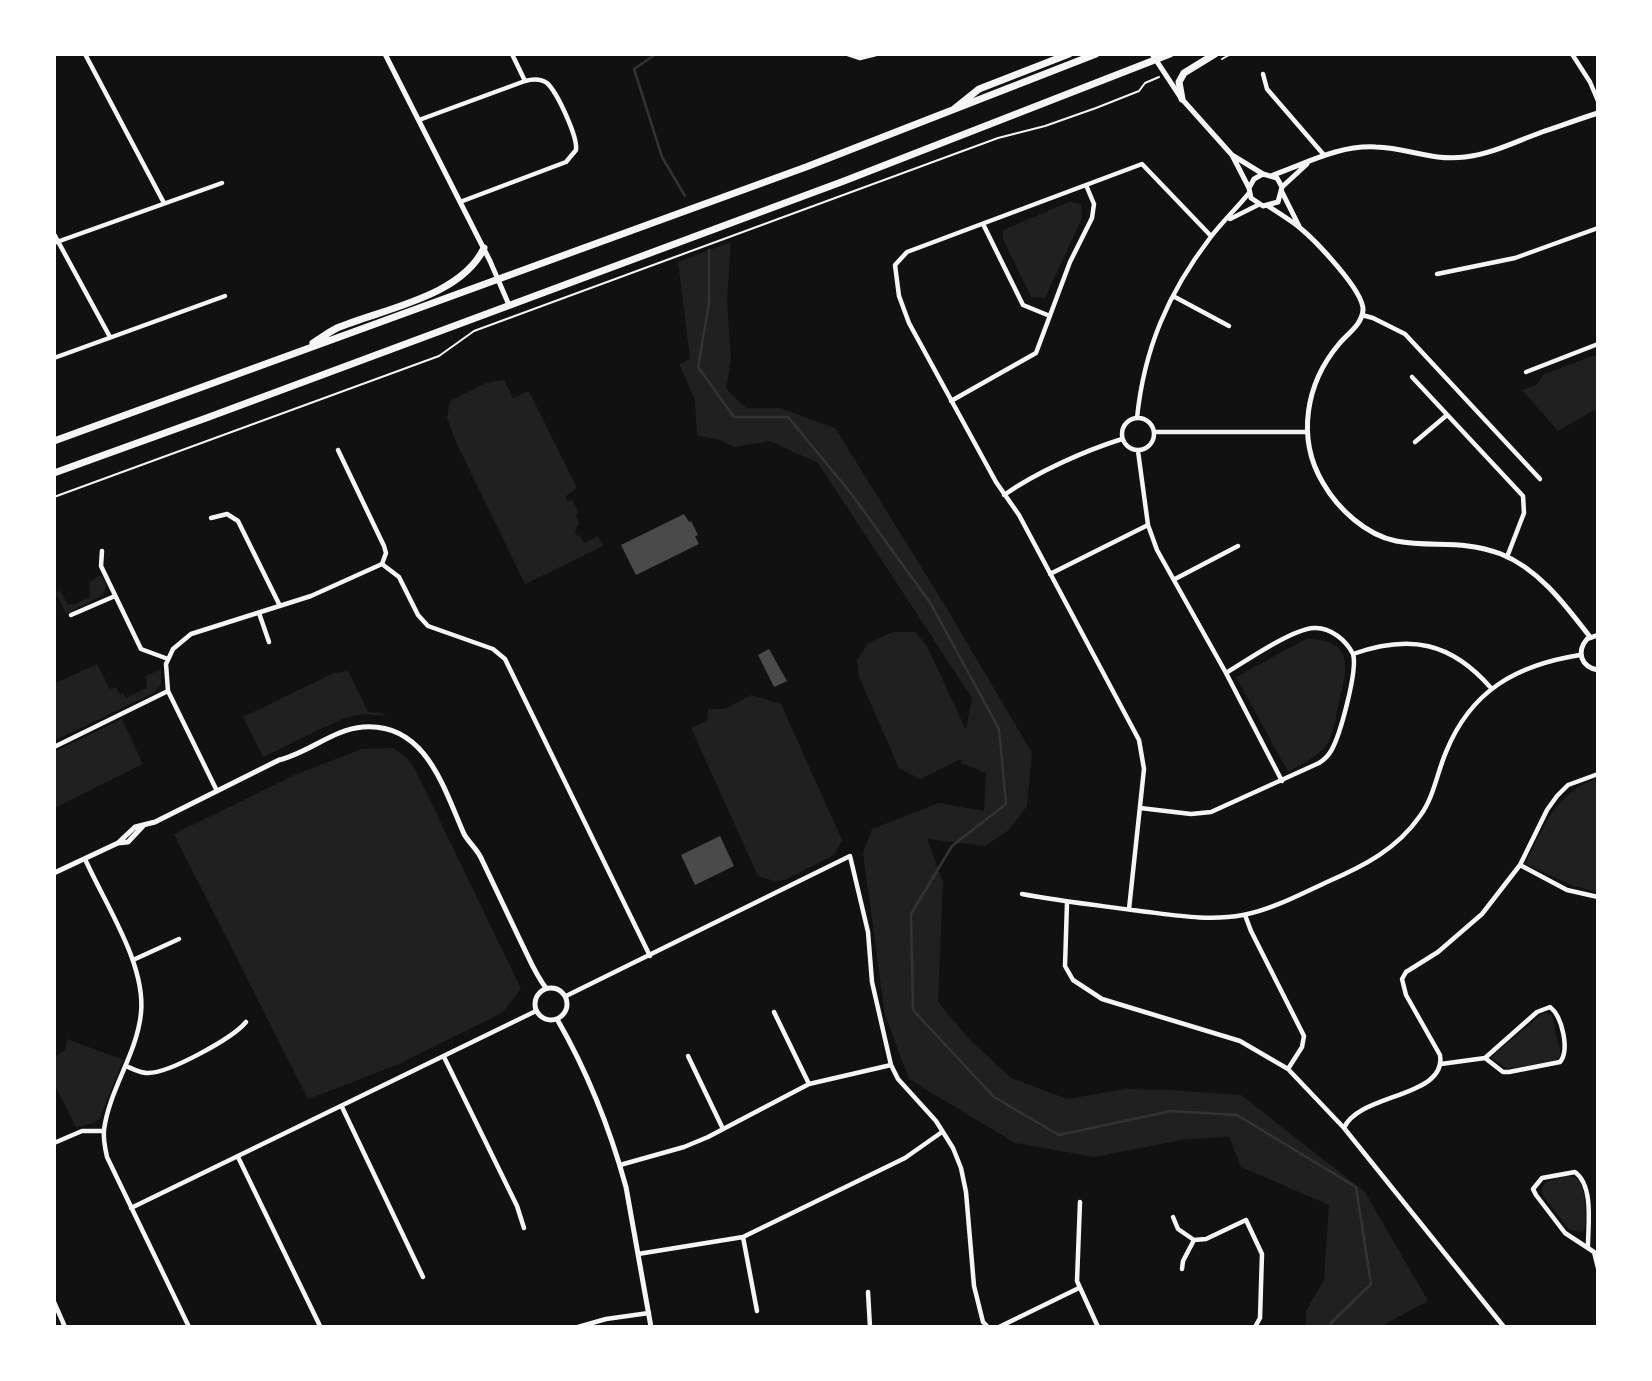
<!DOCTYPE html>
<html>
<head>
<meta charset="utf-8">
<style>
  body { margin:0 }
  #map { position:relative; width:1652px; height:1381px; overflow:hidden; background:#111; font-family:"Titillium Web",sans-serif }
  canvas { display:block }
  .frame { position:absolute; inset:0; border:56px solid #fff; pointer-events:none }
</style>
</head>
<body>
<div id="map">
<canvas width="1652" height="1381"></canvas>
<div class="frame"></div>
</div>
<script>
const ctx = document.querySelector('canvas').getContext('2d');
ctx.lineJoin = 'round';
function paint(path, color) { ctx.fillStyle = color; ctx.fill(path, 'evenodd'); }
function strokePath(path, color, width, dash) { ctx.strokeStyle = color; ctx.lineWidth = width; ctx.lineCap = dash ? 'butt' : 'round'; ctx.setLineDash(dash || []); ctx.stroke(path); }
paint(new Path2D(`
  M1069,202L1081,204L1082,218L1045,298L1031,297L1003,239V230Z
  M731,242L727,301L731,358L726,389L746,408H780L835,428L943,602L1032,753L1027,806L1009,830L985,846L927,839L943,882L938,1002L969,1039L1011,1078L1067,1099L1126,1089L1169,1090L1241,1095L1365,1192L1428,1301L1380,1327H1306V1311L1324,1280L1329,1205L1241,1167L1229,1137L1187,1139L1094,1157L1015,1143L909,1079L885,1015L863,853L872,829L939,803L984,811L986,773L961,763V759L920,779L899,768L859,677L857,660L868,643L893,632H915L927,646L966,730L972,698L818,463L770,441L734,447L718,439L697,436L695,400L679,364L690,359L678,262Z
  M1598,354V408L1558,431L1522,390L1536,385L1544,374Z
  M504,380L513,398L529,391L577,488L566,496L568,502L572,500L578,511L576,517L579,523L575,532L577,536L580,535L584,543L598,536L603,546L525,584L456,442L447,418L450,401L486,383Z
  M101,575L106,585L103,595L66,614L56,593L60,591L59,588L68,605L76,604L90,597L89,582Z
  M1306,639C1354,639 1348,666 1339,702C1336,714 1335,728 1330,739C1323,755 1302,764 1288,772L1236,677Z
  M97,664L110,689L116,687L120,695L123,693L126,698L147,688L146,676L161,669V684L155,692L54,741V684Z
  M348,671L368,712L382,713L386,716L363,714L344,718L263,757L243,717L334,673Z
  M751,695L781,704L842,840L834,855L785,880L774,881L758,876L691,728L707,721L708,709H724Z
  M122,719L143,764L54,808V752Z
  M393,748L406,757L415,769L521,989L502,1013L397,1065L308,1099L174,834L299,773L362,749Z
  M1598,778V892L1574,886L1525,864C1545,826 1554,793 1598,778Z
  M1543,1013L1552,1015L1561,1055L1556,1060L1507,1069L1491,1057Z
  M67,1039L123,1060L100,1118L94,1123L76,1127L54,1084V1058L65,1050Z
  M1566,1176C1570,1176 1574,1176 1577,1179C1586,1185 1587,1221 1584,1231L1580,1232L1570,1230L1543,1196L1542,1188L1546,1182Z`), '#202020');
strokePath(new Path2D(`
  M656,54L634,69L662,157L685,196
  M709,250V303L698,367L734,417H788L850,492L931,604L999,729L1006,804L952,846L911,914L913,1010L994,1097L1059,1135L1171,1111L1237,1115L1356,1187L1371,1284L1331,1323V1327`), '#333', 2.5);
paint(new Path2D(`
  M684,514L689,522L691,521L698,535L695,536L699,544L636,575L621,545Z
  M769,649L787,681L774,687L758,655Z
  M720,836L734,866L695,885L681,855Z`), '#4a4a4a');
strokePath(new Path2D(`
  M1222,59L1231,54
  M54,497L439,356L474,331L998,138L1045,126L1096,108L1139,91L1145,83L1159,77`), '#f5f5f5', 2);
strokePath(new Path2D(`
  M85,54L164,203
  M512,54L525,81
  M848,54L860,58L876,54
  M1572,54L1590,82L1598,101
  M1263,74L1267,89L1324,155
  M419,120L525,81C532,79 540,78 547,83C557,92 578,137 576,150L566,162L460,202
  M1230,219L1258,205
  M983,224L1023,305L1050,316
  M54,234L110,337
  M54,243L222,183
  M1437,274L1515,258L1598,228
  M1173,296L1229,326
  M1362,315L1373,318L1405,334L1540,479
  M54,358L225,296
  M1526,372L1598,344
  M1412,377L1523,496L1524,513L1507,557
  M951,401L1036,353L1070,262L1092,218L1094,204L1086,185
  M1122 434a16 16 0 1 1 32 0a16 16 0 1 1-32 0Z
  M1137,418C1144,349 1168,293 1210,238C1222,222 1237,208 1249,193
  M1155,432H1306
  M1415,442L1447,415
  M338,450L384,546L386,553L382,564
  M1138,451L1148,525L1157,550L1226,673L1282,781
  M1004,495C1037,472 1084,451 1122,439
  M211,518L227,514L238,521L280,606
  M102,551L101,566L141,649L168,659
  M382,564L399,577L418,615L428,626L493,649L505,659L650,956
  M1050,574L1148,525
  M1175,579L1238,546
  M259,613L269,642
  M71,615L115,596
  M1226,673C1246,661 1292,629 1314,628C1330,627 1346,640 1353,654C1410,634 1451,642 1491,688
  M54,747L168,691
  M217,791L168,691L166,664L173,649L191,634L311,596L382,564
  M1140,808L1191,814L1211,812L1319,763C1324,760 1328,756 1331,751C1340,736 1358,670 1353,654
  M85,859C105,904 146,964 141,1013C137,1054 109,1090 104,1130C103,1139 105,1148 107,1157L189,1327
  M1520,865L1567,890L1598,897
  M1022,894C1059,901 1095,905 1132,910C1169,914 1206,922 1243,915C1271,910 1301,894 1327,882C1364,866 1397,849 1420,816C1434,797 1437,773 1446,752C1471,690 1517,665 1580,655
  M1067,903L1065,966L1073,980L1102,999L1240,1041L1288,1069L1344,1128L1504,1327
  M1129,909L1144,769L1139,740L1019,515L996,482L909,323L899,296L895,265L907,252L1142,164L1211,236
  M1245,915L1251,931L1304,1036L1302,1047L1288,1069
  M133,960L179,939
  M566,996L850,856L868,932L872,982L891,1065L898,1079L936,1121L953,1148L961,1168L966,1192L974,1286L983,1322L988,1327
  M774,1012L809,1084
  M688,1056L723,1129
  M444,1057L517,1206L524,1228
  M1441,1064L1485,1058L1537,1012L1550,1007C1562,1016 1570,1050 1560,1062L1509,1072H1503L1485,1058
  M126,1066C133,1069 140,1073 147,1073C168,1074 233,1038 246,1022
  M342,1107L423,1277
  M1344,1128C1359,1093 1447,1098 1440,1055L1406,995L1402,979L1406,972L1438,952L1482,914L1520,865L1547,810L1557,796L1568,785L1598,774
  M54,1143L82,1131H104
  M238,1157L320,1326
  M620,1165L684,1147L708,1137L809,1084L891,1065
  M1080,1202L1077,1281L1098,1327
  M131,1208L536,1011
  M1173,1217L1178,1229L1194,1240L1206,1239L1246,1220L1262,1254L1260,1318L1255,1327
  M743,1237L757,1311
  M1588,1246C1588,1225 1594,1186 1575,1172L1542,1178L1533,1189L1536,1195L1565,1233L1594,1252L1598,1268
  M638,1254L743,1237L905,1158L942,1132
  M1182,1269L1183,1261L1194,1240
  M868,1292L870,1327
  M54,1302L65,1327
  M578,1327L606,1319L649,1313
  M999,1327L1079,1288`), '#f5f5f5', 4.5);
strokePath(new Path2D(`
  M385,54L490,261L509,305
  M1152,54L1181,98L1232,155L1249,188L1251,198L1263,206L1278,202L1282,187L1277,178L1263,174L1232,155
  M1273,175C1307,163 1339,145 1376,147C1409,148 1430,161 1465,157C1492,154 1517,141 1542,132C1560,126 1579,119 1598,113
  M1282,187L1307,164
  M1249,188L1254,179L1263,174
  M1282,192L1299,226
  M1268,206C1279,213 1290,220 1299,227C1315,240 1364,291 1363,310C1362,325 1347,334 1339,344C1306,383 1296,438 1323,483C1338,509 1366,535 1396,541C1434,548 1461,539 1501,554C1539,569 1566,606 1590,637
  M1598,635L1587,639C1576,652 1581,667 1598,670
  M118,843L135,827L155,822L279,760C308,753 334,729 363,727C426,722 444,789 464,834C469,843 478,850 482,860C495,887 508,915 521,942C529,958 535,974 546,988
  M54,873L118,843L128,842L143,826
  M535 1004a16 16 0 1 1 32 0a16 16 0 1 1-32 0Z
  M557,1019C587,1071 610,1129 626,1187L651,1327`), '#f5f5f5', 5);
strokePath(new Path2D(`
  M1182,99L1179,82L1184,73L1215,54
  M954,109L979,89L1069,54
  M313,343C321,338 329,332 337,328C382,309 461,297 484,248
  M54,441L806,167L1096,54
  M54,473L209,417L844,181L1170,54`), '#f5f5f5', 7);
</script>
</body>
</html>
